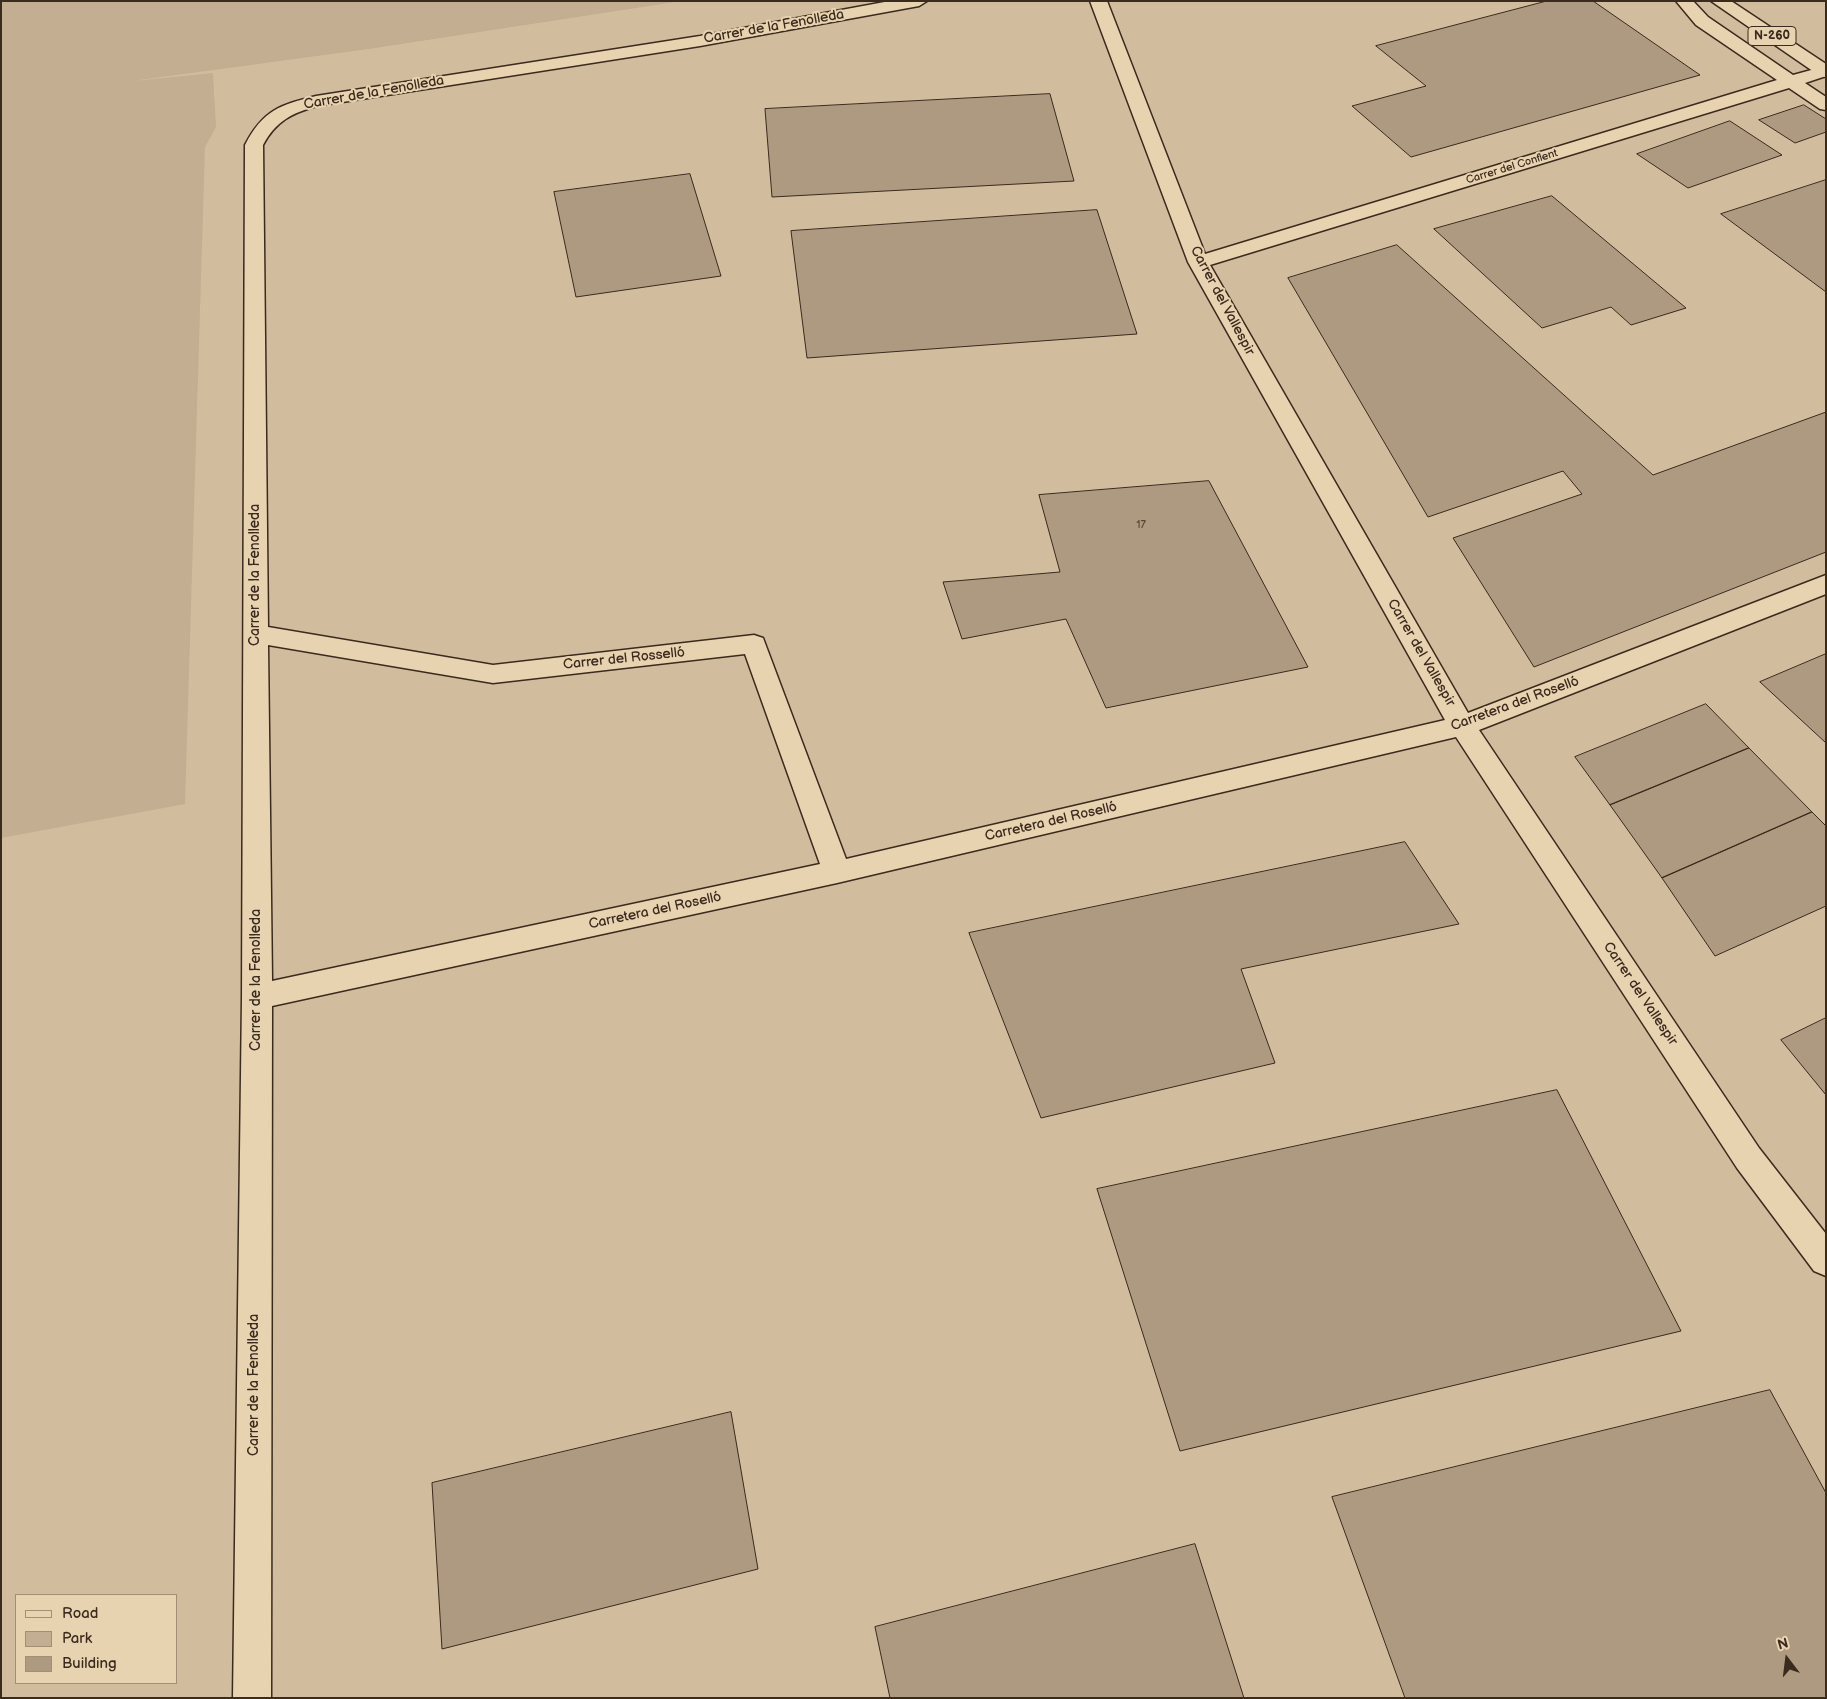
<!DOCTYPE html>
<html>
<head>
<meta charset="utf-8">
<style>
  body { margin:0 }
  #map { position:relative; width:1827px; height:1699px; overflow:hidden; background:#e1ccab; font-family:"Balsamiq Sans",sans-serif }
  canvas { display:block }
  .frame { position:absolute; inset:0; border:2px solid #3b2a1e; pointer-events:none }
  .legend { position:absolute; left:15px; top:1594px; width:162px; height:90px; box-sizing:border-box; background:#e8d3b1; border:1px solid #a38f76; margin:0; padding:6px 9px; list-style:none; font-size:15px; color:#3b2a1e }
  .legend li { display:flex; align-items:center; gap:10px; height:25px }
  .legend b { width:25px; border:1px solid #a38f76 }
  .north { position:absolute; left:1762px; top:1634px; width:50px; height:50px; -webkit-text-stroke:4px #e8d3b1; paint-order:stroke; rotate:345deg; font-size:14px; font-weight:700; line-height:20px; text-align:center; color:#3b2a1e }
  .north::after { content:''; display:block; margin:auto; width:18px; height:22px; background:#3b2a1e; clip-path:polygon(50% 0,100% 100%,50% 72%,0 100%) }
</style>
</head>
<body>
<div id="map">
<canvas width="1827" height="1699"></canvas>
<div class="frame"></div>
<ul class="legend">
<li><b style="height:6px;background:#e8d3b1"></b>Road</li>
<li><b style="height:14px;background:#c3ae91"></b>Park</li>
<li><b style="height:14px;background:#ad9a80"></b>Building</li>
</ul>
<div class="north">N</div>
</div>
<script>
const ctx = document.querySelector('canvas').getContext('2d');
ctx.lineJoin = 'round';
function paint(path, color) { ctx.fillStyle = color; ctx.fill(path, 'evenodd'); }
function strokePath(path, color, width, dash) { ctx.strokeStyle = color; ctx.lineWidth = width; ctx.lineCap = dash ? 'butt' : 'round'; ctx.setLineDash(dash || []); ctx.stroke(path); }
function write(font, color, halo, rows, align = 'center') {
  ctx.font = font + ' "Balsamiq Sans",sans-serif'; ctx.lineWidth = 4; ctx.setLineDash([]); ctx.textBaseline = 'middle'; ctx.strokeStyle = halo; ctx.fillStyle = color; for (const [text, x, y, turn = 0] of rows) {
    ctx.save(); ctx.translate(x, y); ctx.rotate((+turn || 0) * Math.PI / 180); ctx.textAlign = isNaN(turn) ? turn : align; if (halo) ctx.strokeText(text, 0, 0); ctx.fillText(text, 0, 0); ctx.restore();
  }
}
paint(new Path2D(`
  M683,1H1826V1698H1V149L108,84L370,49ZM16,1595H176V1683H16Z`), '#d1bd9e');
paint(new Path2D(`
  M1,1H683L370,49L133,81L213,73L216,127L205,147L185,804L1,838Z`), '#c3ae91');
const building = new Path2D(`
  M1547,1H1593L1700,75L1411,157L1352,106L1426,86L1376,46Z
  M1050,94L1074,181L772,197L765,109Z
  M1804,105L1826,119V132L1795,143L1759,120Z
  M1730,121L1782,155L1688,188L1637,154Z
  M690,174L721,276L576,297L554,192Z
  M1826,180V292L1721,214Z
  M1552,196L1686,308L1631,325L1611,307L1542,328L1434,229Z
  M1097,210L1137,334L807,358L791,231Z
  M1397,245L1653,475L1826,412V552L1534,667L1453,538L1582,494L1563,471L1428,517L1288,278Z
  M1209,481L1308,667L1106,708L1066,619L962,639L943,582L1060,572L1039,495Z
  M1826,654V743L1760,682Z
  M1706,704L1749,748L1610,805L1575,757Z
  M1749,748L1812,812L1662,878L1610,805Z
  M1812,812L1826,826V906L1715,956L1662,878Z
  M1405,842L1459,924L1241,969L1275,1063L1041,1118L969,933Z
  M1826,1018V1095L1781,1040Z
  M1557,1090L1681,1331L1180,1451L1097,1189Z
  M1770,1390L1826,1493V1698H1405L1332,1497Z
  M731,1412L758,1569L442,1649L432,1483Z
  M1195,1544L1244,1698H890L875,1627Z`);
paint(building, '#ad9a80');
strokePath(building, '#3b2a1e', 1);
const street = new Path2D(`
  M890,1H927L919,6L700,46L317,106C292,113 276,121 263,145L268,627L493,665L754,635L763,638L846,859L1445,720L1188,262L1090,1H1107L1205,254L1777,80L1696,25L1676,1H1693L1708,17L1793,75L1826,66V76L1805,83L1826,97V110L1820,109L1789,88L1210,265L1468,713L1826,575V594L1479,730L1759,1148L1826,1234V1276L1814,1271L1737,1168L1456,737L837,883L272,1006L271,1698H233L242,997L245,145C263,110 280,105 316,96L700,36ZM268,645L493,683L745,654L820,864L272,981Z`);
const primary = new Path2D(`
  M1711,1H1731L1826,64V77L1820,76Z`);
strokePath(street, '#3b2a1e', 3);
strokePath(primary, '#3b2a1e', 3);
paint(street, '#e8d3b1');
paint(primary, '#e8d3b1');
write('11px', '#3b2a1e', '#e8d3b1', [
  ["Carrer del Conflent",1512,167,-17]
]);
write('11px', '#584636', null, [
  ["17",1141,525]
]);
for (const [x, y, w] of [
  [1772,36,48]
]) { const box = new Path2D(); box.roundRect(x - w / 2, y - 9.5, w, 19, 4); ctx.fillStyle = '#e8d3b1'; ctx.fill(box); strokePath(box, '#3b2a1e', 1); }
write('bold 12px', '#3b2a1e', null, [
  ["N-260",1772,36]
]);
write('14px', '#3b2a1e', '#e8d3b1', [
  ["Carrer de la Fenolleda",774,27,-10],
  ["Carrer de la Fenolleda",374,93,-10],
  ["Carrer del Vallespir",1222,301,62],
  ["Carrer de la Fenolleda",255,575,-90],
  ["Carrer del Vallespir",1421,653,60],
  ["Carrer del Rosselló",624,659,-6],
  ["Carretera del Roselló",1515,704,-20],
  ["Carretera del Roselló",1051,822,-13],
  ["Carretera del Roselló",655,911,-12],
  ["Carrer de la Fenolleda",256,980,-90],
  ["Carrer del Vallespir",1640,994,56],
  ["Carrer de la Fenolleda",254,1385,-90]
]);
</script>
</body>
</html>
